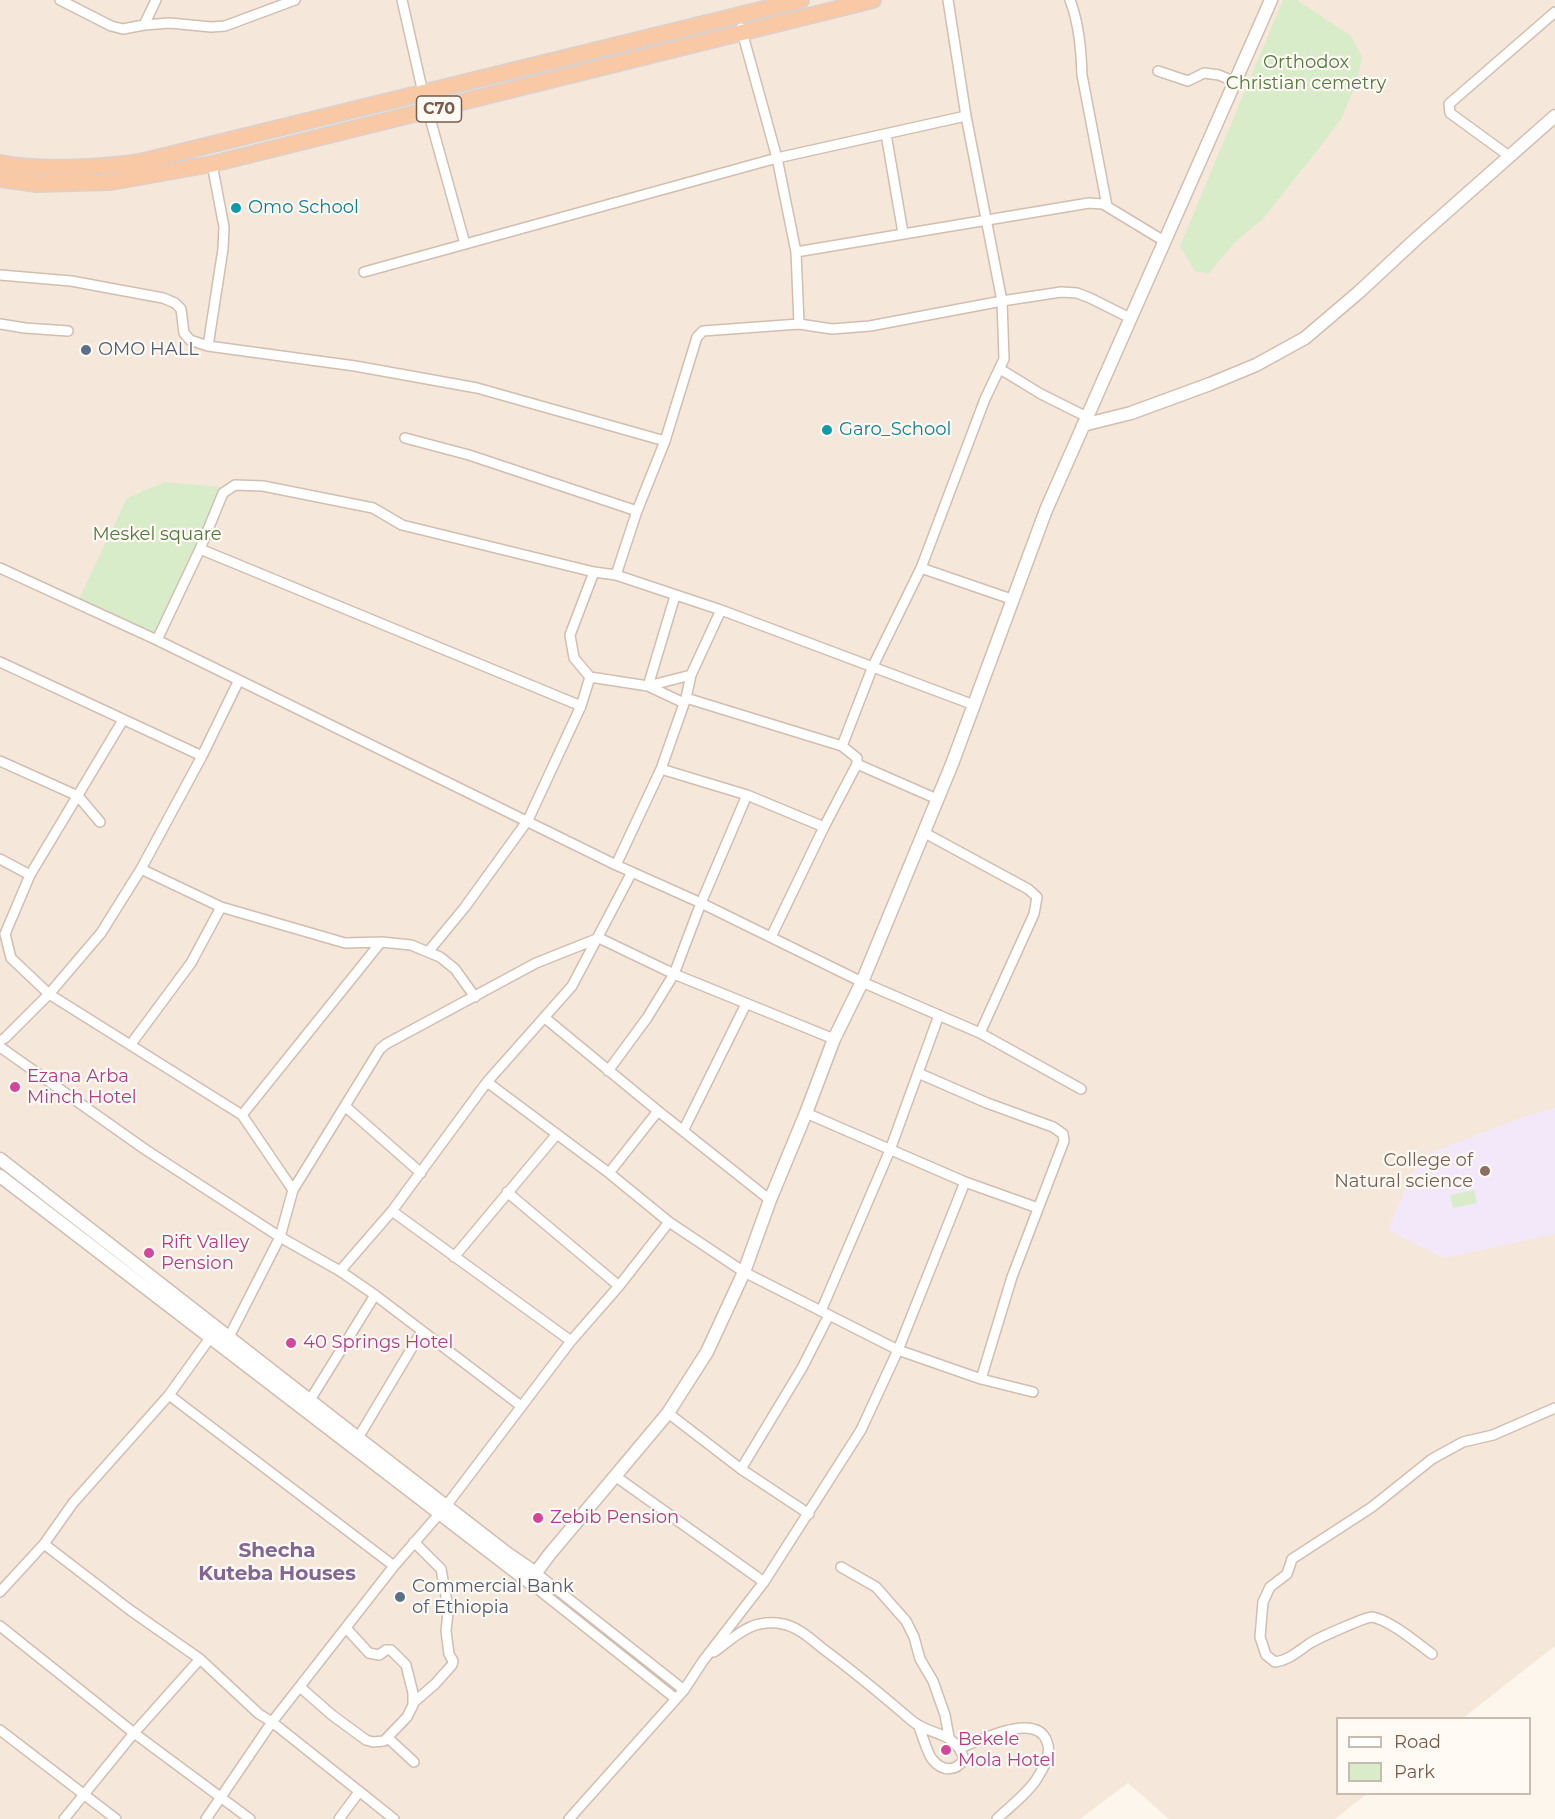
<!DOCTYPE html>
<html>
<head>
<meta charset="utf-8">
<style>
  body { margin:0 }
  #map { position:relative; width:1555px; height:1819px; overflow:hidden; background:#fdf6ec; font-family:Montserrat,sans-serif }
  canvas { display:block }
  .legend { position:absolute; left:1336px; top:1717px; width:195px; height:78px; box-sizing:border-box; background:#fffaf3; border:2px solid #cabbb1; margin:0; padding:8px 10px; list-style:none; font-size:18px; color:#7a5c4d }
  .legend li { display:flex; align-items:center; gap:12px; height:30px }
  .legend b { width:30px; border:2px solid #cabbb1 }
</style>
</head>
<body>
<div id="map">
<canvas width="1555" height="1819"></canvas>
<ul class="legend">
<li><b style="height:8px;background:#fff"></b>Road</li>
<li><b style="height:16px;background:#d8ecc9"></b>Park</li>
</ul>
</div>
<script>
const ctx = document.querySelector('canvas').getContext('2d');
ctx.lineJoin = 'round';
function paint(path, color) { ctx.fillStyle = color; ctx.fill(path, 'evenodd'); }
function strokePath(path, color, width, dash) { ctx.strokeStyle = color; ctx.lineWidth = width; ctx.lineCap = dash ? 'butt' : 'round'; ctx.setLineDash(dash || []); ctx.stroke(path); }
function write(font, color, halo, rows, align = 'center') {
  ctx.font = font + ' Montserrat,sans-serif'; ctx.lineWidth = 4.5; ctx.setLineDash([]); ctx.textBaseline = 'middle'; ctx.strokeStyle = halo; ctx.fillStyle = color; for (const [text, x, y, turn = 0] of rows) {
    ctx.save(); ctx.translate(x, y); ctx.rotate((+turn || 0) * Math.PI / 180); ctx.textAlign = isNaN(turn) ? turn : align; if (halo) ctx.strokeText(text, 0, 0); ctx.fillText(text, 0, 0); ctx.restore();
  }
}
paint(new Path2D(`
  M0,0H1555V1646L1463,1718H1338V1794H1367L1335,1819H1169L1128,1783L1080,1819H0Z`), '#f5e8da');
paint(new Path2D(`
  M1555,1108V1234L1444,1258L1388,1230L1407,1185L1423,1156L1523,1117Z`), '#f3e8fa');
paint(new Path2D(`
  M1283,0H1297L1351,36L1362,57L1357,82L1341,119L1316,152L1262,220L1237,240L1208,274L1195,271L1180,246Z
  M165,482L221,487V507L155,640L77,603L127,498Z
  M1474,1190L1477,1203L1453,1208L1450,1195Z`), '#d8ecc9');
const minor = new Path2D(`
  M60,0L111,26L123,29L144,25L170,23L211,27L225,26L295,0
  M402,0L423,93L465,244
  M1070,0C1079,24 1081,49 1082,75L1107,206
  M144,25L156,0
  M741,28L777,158L796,252L799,324
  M1158,71L1188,81L1204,73L1219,75L1235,82
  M886,134L903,233
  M1509,156L1450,113L1449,104L1555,12
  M796,252L1089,203L1103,204L1164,241
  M364,272L777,158L966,116
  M0,275L71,281L163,298L175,303L181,309L184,333L190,340L208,346L355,366L477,388L665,441
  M0,324L25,328L68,331
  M208,346L223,249L224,227L212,164
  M1000,369L1041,394L1087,417
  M405,438L469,455L637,511
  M200,549L581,706
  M0,568L157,640L616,865L701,903L862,982L980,1033L1081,1089
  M921,568L985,399L1004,359L1002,301L966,116L948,0
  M594,572L570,635L574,658L590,677L648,686L684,703
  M616,575L637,511L665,441L697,337L703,331L799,324L832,329L870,326L1002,301L1061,292L1077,293L1090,298L1130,318
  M157,640L200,549L223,493L235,485L263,486L373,508L402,525L594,572L616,575L721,610L974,705
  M0,662L202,756
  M648,686L675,596
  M648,686L691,675
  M686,698L842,746
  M123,720L30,875L5,934L11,958L49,994L242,1115L293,1190
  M0,761L78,796L100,822
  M857,764L937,799
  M661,769L747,795L824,827
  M923,832L1028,889L1037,897L1034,914L980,1033
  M0,859L30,875
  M616,865L661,769L686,698L691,675L721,610
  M141,869L221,907L345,943L381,942L411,945L440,957L455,969L475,997
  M771,937L824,827L857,764V758L842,746L873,666L921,568L1014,600
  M428,952L465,907L528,820L581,706L590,677
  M545,1018L658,1111L770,1200
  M0,1041L5,1038L49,994L101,933L141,869L202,756L239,680
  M131,1044L191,963L221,907
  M0,1047L146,1150L280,1237L340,1271L375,1295L521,1406
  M608,1071L647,1018L674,974L701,903L747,795
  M918,1073L987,1103L1053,1127L1063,1134L1064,1141L1012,1277L981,1379
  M487,1082L609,1173L669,1222L744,1272L898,1350L981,1379L1033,1392
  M346,1107L421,1173
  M806,1113L965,1182L1038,1208
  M242,1115L381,942
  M683,1131L746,1004
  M609,1173L658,1111
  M507,1192L619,1286
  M392,1211L571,1341
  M454,1257L557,1134
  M340,1271L392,1211L487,1082L572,986L632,872
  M821,1311L890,1150L939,1015
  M229,1337L280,1237L293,1190L380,1049L386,1044L536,963L599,938L674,974L834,1039
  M169,1395L394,1566
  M310,1400L375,1295
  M668,1413L741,1469L809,1514
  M358,1438L422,1331
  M741,1469L802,1368L829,1315
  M615,1476L764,1582
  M44,1544L130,1610L200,1659L259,1714L272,1722L394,1819
  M841,1567L876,1587L906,1621L914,1637L920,1659L933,1681L945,1715L949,1737
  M536,1573L684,1690
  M529,1582L676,1699
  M0,1592L44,1544L73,1503L169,1395L210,1338
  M0,1626L134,1733L250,1819
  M714,1652C737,1635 752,1618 783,1624C798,1627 811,1639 822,1648C853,1671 882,1695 911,1720C930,1737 954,1729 964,1759C956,1772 942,1772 932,1759C928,1755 922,1734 919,1727
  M1432,1654C1417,1643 1390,1620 1372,1617C1365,1617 1319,1638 1312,1642C1299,1650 1290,1660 1275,1662L1266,1655L1260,1637L1263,1602L1270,1587L1287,1574L1292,1559L1372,1507L1432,1459L1463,1442L1493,1435L1555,1408
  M300,1687L332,1715L366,1740L373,1742L384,1741L407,1717L413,1705V1693L406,1665L391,1650H386L379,1655L369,1653L346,1628
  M413,1703L435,1684L452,1665L453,1661L449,1654L446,1631L448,1612L447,1602L441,1569L414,1542
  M0,1730L116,1819
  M388,1738L414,1762
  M960,1748C980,1740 1037,1711 1047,1742C1052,1754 1043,1769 1036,1780C1026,1795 1009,1807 997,1819
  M64,1819L134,1733L200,1659
  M206,1819L272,1722L394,1566L446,1506L571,1341L619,1286L669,1222
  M339,1819L359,1792
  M569,1819L684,1690L703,1661L764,1582L861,1430L898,1350L965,1182`);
const tertiary = new Path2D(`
  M1083,425L1131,413L1210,384L1256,365L1305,338L1359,292L1416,239L1555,116
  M0,1159L358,1438L508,1554L536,1573
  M0,1176L529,1582L549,1555L668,1413L707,1352L744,1272L770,1200L806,1113L834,1039L862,982L952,764L1046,510L1271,0`);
const trunk = new Path2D(`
  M0,163C37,171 101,168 140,162L801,0
  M0,179L37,184L111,182L212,164L873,0`);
strokePath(minor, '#d1beb0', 12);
strokePath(tertiary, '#d1beb0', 15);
strokePath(trunk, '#dad1cd', 18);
strokePath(minor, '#fff', 9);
strokePath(tertiary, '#fff', 12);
strokePath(trunk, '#f9c8a4', 15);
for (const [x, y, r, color] of [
  [236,208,6,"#0f9aa8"],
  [86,350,6,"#5c6f8a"],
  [827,430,6,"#0f9aa8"],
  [15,1087,6,"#d1479c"],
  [1485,1171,6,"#8d6e63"],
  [149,1253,6,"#d1479c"],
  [291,1343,6,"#d1479c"],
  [538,1518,6,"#d1479c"],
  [400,1597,6,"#5c6f8a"],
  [946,1750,6,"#d1479c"]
]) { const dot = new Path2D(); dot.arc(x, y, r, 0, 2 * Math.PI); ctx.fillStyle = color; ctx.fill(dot); strokePath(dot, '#fffaf3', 2); }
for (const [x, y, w] of [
  [439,109,45]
]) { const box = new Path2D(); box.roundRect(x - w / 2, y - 13, w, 26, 4.5); ctx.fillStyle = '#fffaf3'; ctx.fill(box); strokePath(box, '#7a5c4d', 1.5); }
write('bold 16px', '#7a5c4d', null, [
  ["C70",439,109]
]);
write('18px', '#537a41', '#fffaf3', [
  ["Orthodox",1306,63],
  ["Christian cemetry",1306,84],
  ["Meskel square",157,535]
]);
write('18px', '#0d838f', '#fffaf3', [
  ["Omo School",248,208],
  ["Garo_School",839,430]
], 'left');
write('18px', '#4e5e75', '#fffaf3', [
  ["OMO HALL",98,350],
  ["Commercial Bank",412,1587],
  ["of Ethiopia",412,1608]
], 'left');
write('18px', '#b23c85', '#fffaf3', [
  ["Ezana Arba",27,1077],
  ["Minch Hotel",27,1098],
  ["Rift Valley",161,1243],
  ["Pension",161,1264],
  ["40 Springs Hotel",303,1343],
  ["Zebib Pension",550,1518],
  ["Bekele",958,1740],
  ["Mola Hotel",958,1761]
], 'left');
write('18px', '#785e54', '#fffaf3', [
  ["College of",1473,1161],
  ["Natural science",1473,1182]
], 'right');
write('bold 20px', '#846695', '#fffaf3', [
  ["Shecha",277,1551],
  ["Kuteba Houses",277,1574]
]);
</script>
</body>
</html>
